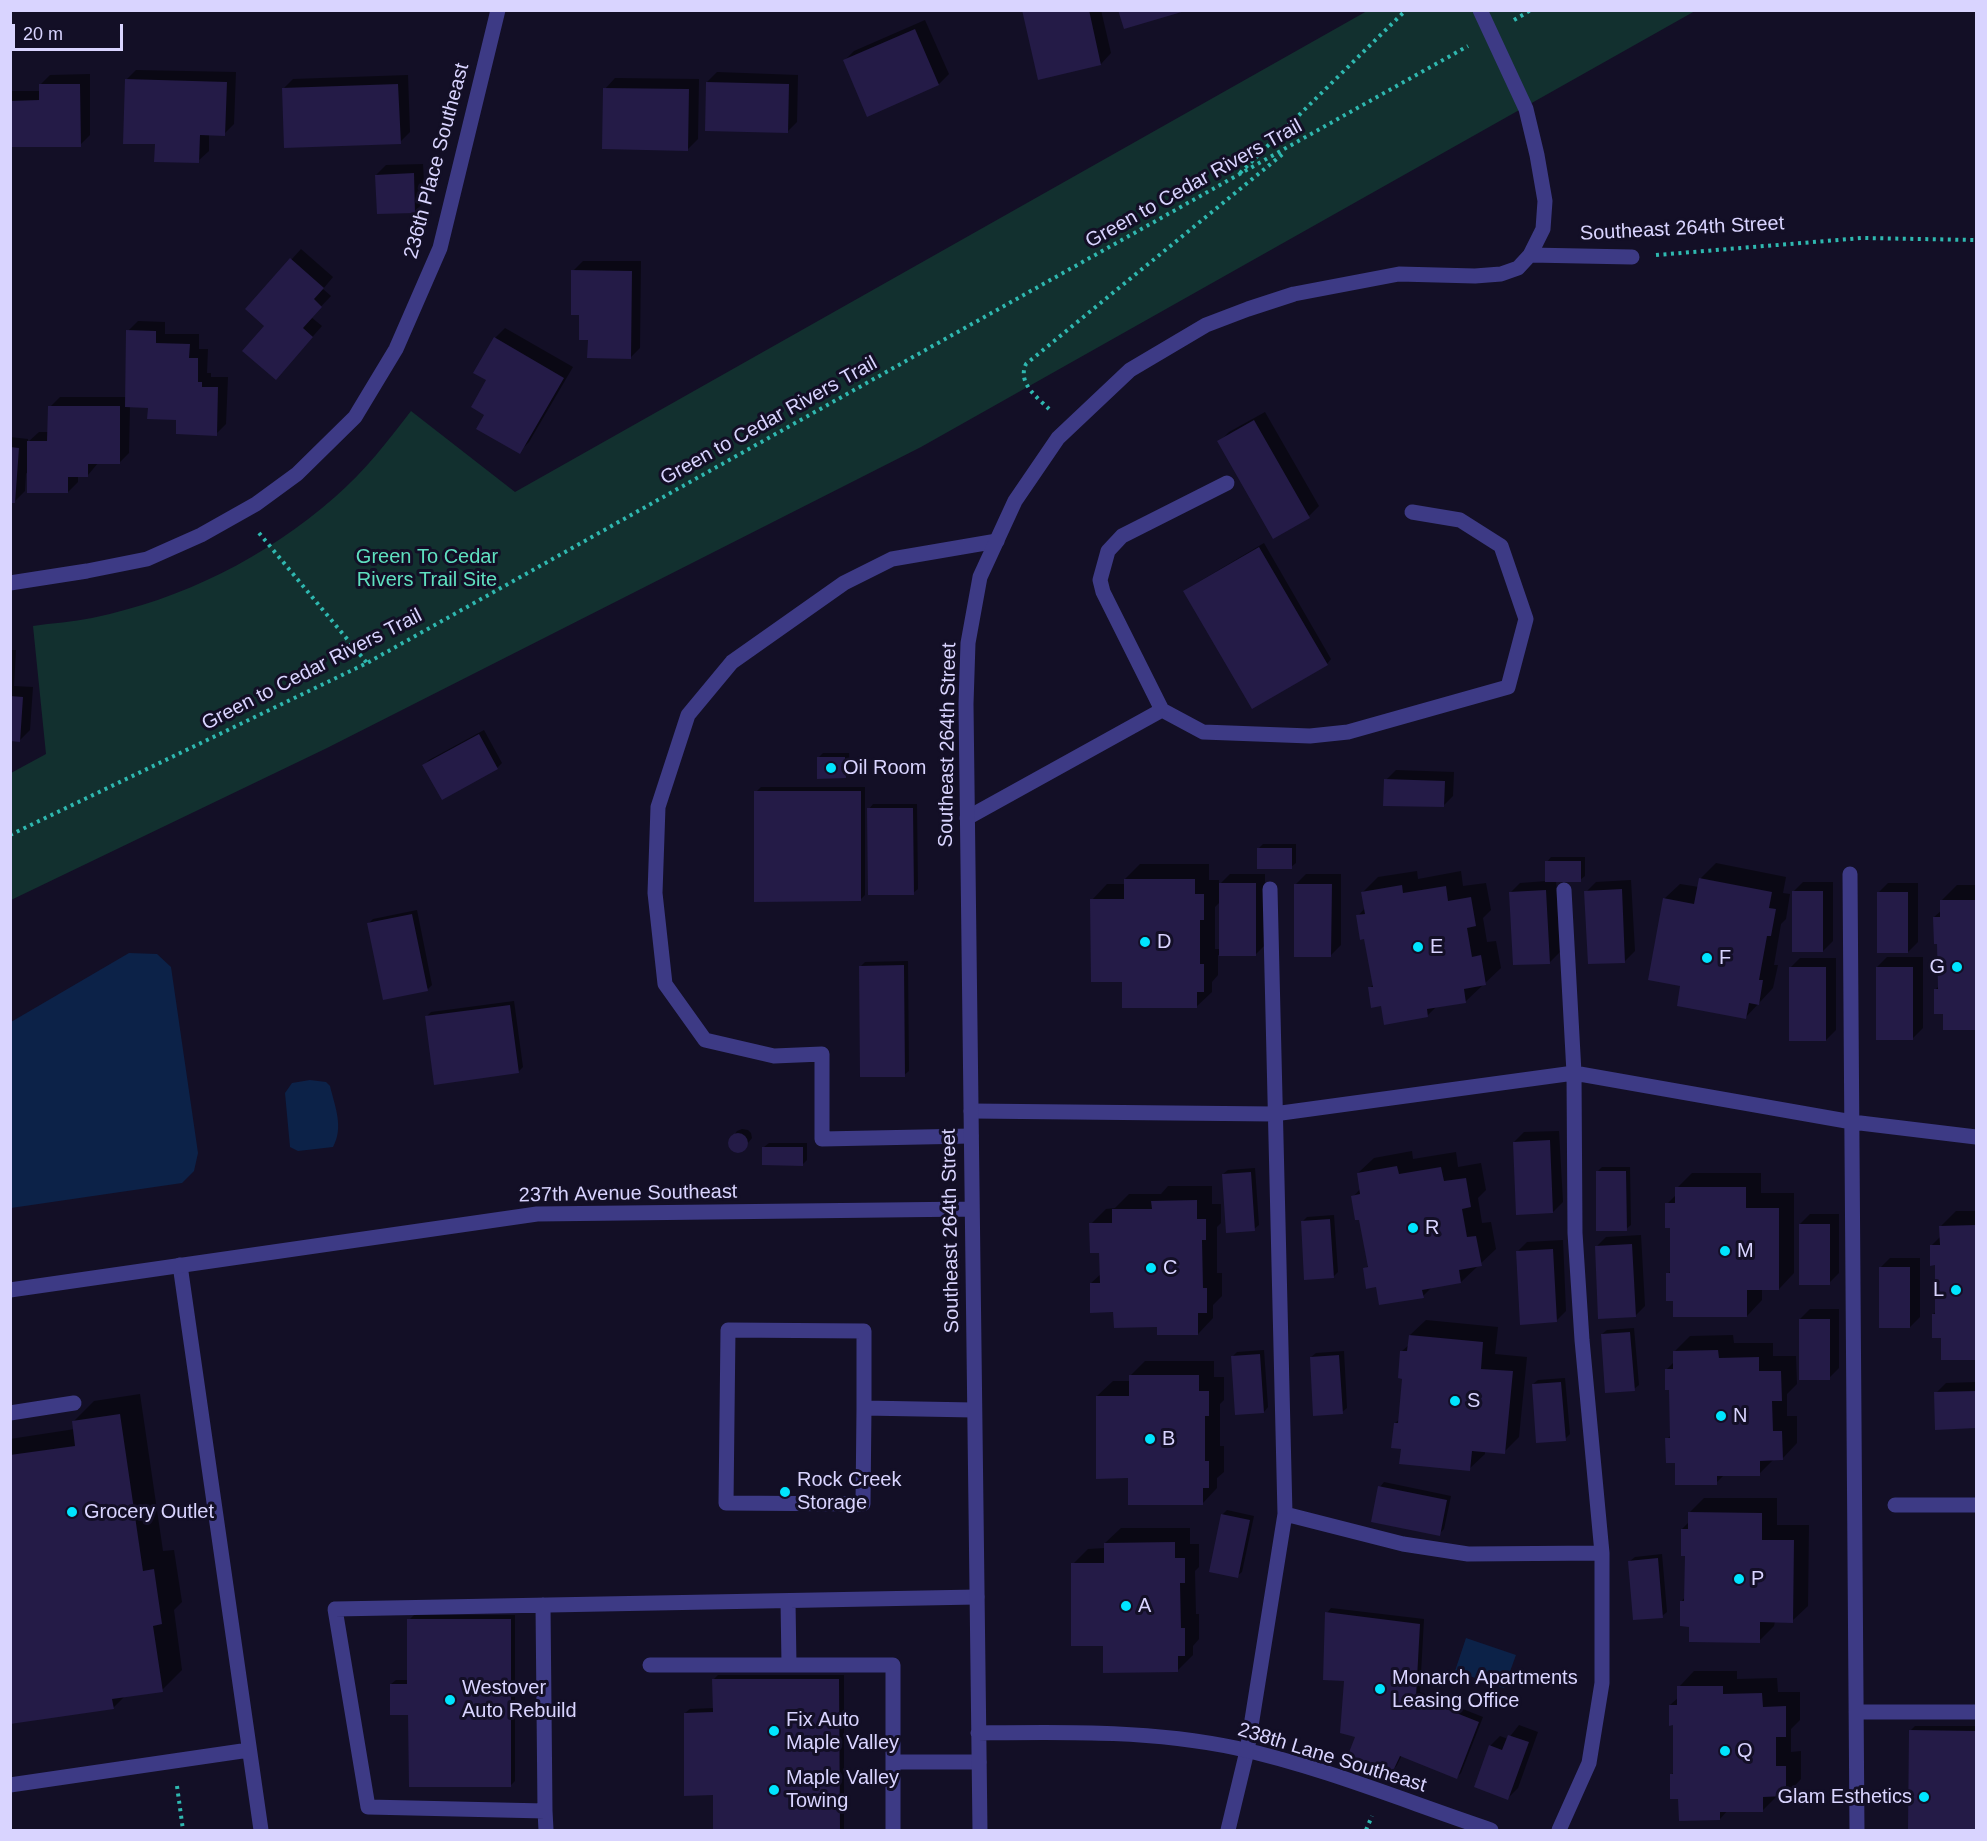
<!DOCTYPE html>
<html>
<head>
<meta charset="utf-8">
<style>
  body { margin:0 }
  #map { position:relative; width:1987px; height:1841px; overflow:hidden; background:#130f26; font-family:Helvetica,sans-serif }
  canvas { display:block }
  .frame { position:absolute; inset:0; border:12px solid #d9d4ff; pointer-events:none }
  .scale { position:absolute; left:12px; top:24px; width:111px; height:27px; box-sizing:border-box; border:3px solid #d9d4ff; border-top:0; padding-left:8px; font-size:18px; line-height:21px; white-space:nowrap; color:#d9d4ff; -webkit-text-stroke:4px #130f26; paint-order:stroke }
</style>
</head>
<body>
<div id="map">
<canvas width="1987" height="1841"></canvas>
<div class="frame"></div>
<div class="scale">20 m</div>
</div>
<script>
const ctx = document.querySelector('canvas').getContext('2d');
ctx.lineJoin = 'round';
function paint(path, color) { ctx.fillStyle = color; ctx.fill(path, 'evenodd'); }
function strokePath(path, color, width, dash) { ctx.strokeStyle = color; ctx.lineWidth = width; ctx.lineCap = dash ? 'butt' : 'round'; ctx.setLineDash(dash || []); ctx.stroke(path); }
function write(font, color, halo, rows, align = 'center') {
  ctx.font = font + ' Helvetica,sans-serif'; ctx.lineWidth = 6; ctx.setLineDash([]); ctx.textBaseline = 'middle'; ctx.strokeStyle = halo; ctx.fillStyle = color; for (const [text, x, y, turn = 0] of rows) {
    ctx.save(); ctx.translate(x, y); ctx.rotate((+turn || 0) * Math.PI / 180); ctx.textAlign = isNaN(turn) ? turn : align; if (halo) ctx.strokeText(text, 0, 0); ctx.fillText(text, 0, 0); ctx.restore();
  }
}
paint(new Path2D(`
  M1367,11H1695L921,447L327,748L11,900V773L46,754L33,626C52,623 73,622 92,618C183,599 265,558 335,497C364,472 388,441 411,411L515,492Z`), '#12302f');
paint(new Path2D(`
  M129,953L157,954L171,967L198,1153L194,1171L182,1183L11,1208V1022Z
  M310,1080L326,1082L330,1086C335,1107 344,1127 333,1147L298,1151L290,1147L285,1093L292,1083Z
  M1466,1638L1516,1655L1504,1688L1455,1671Z`), '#0c2248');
paint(new Path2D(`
  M1024,10H1101L1111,53L1101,64L1039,78Z
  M925,20L949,74L939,84L844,61L854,51Z
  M136,70L236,72L234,124L224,134H209V151L198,161L156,143L126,80Z
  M717,72L798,75L797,122L787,132L707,82Z
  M90,74V135L80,145L10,146V91H40V85L50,75Z
  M408,75L410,132L400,142L283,89L293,79Z
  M615,78L699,79L698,139L688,149L605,89Z
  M423,164L425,201L415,211L376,175L386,165Z
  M301,249L333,277L323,289L331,296L311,317L322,326L285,368L267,326L247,309Z
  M583,261H641L640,348L630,358L590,338L581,314L573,271Z
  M138,321L165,322V334H199V349H208L207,373H211V377H228L226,424L216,434L150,407L130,406L129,453L119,463H98L88,475H78V482L68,492L26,473L25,491L15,501H10V437L28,439V442L39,432H49L50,407L60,397H126L128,331Z
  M505,328L573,367L529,442L519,452L486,414L488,380L495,338Z
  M1265,412L1319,506L1309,516L1219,442L1229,432Z
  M1264,543L1331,659L1327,664L1185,591L1190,587Z
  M10,650H16L14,686L33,687L30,730L20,740H10Z
  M484,730L502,763L497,768L424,765L429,760Z
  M823,753H849L850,772L845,777L818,758Z
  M1396,770L1454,772L1453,796L1443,806L1386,780Z
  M761,787H865V895L860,900L756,792Z
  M873,804H917L918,889L913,893L869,809Z
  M1263,844H1296V863L1291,867L1258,849Z
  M1551,857H1585V876L1580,880H1556L1560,952L1550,962L1510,893L1520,883L1547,881V862Z
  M1716,863L1786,877L1783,893L1790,894L1786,919L1781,924L1774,965H1778L1773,988L1746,1017L1682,985L1664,899L1680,884L1699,887L1701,878Z
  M1140,864H1209V880H1219V885L1230,874H1265V945L1255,955H1218V975L1212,982V992L1196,1007L1124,980L1092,900L1107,884H1125V879ZM1220,902V949H1215V907Z
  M1417,871L1418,879L1461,871L1463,886L1486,883L1491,910L1483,918L1487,942L1496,941L1501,968L1466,1001L1437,1006L1427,1016L1382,1005L1370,988L1374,984L1365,937L1358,916L1365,908L1363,892L1378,877Z
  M1306,874H1341V945L1331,955L1296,884Z
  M1631,880L1635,951L1625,961L1586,892L1596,882Z
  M1803,882H1833V941L1823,951L1793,892Z
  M1888,883H1918V942L1908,952L1878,893Z
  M1957,885H1976V1028H1945V1013L1935,990L1939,986V943L1934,917L1941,911V901Z
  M417,910L432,985L428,989L368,924L373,919Z
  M1887,957H1923V1028L1913,1038L1877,967Z
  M1800,958H1836V1030L1826,1040L1790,968Z
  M908,961L909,1071L904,1075L861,966L865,962Z
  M514,1001L523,1067L518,1072L426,1017L431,1012Z
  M742,1129L748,1130L751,1133L752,1138L744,1148L739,1151L734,1150L731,1147L730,1141L737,1131Z
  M1559,1131L1563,1202L1553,1212L1514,1142L1524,1132Z
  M769,1143H807V1160L803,1164L764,1147Z
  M1412,1151L1413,1159L1456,1152L1458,1167L1481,1163L1486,1190L1478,1198L1482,1223L1491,1222L1496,1249L1461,1282L1433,1286L1423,1296L1377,1285L1365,1269L1369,1265L1360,1218L1353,1197L1361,1188L1358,1173L1374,1158Z
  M1602,1167H1630L1631,1225L1626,1229L1597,1172Z
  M1255,1168L1259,1225L1254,1229L1223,1174L1228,1170Z
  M1692,1173H1761V1193H1794V1273L1779,1289H1762V1300L1747,1316L1674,1299L1668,1274L1671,1270V1227L1667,1204L1677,1194V1188Z
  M1168,1186H1212V1204H1221V1223L1217,1227V1273H1222V1296L1213,1305V1318L1198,1334L1158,1326L1115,1311L1091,1283L1101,1274L1100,1252L1091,1224L1106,1209L1115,1208L1129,1194H1161Z
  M1956,1211H1976V1358L1942,1359V1337L1933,1314L1937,1311L1936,1263L1932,1245L1941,1236V1226Z
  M1810,1214H1839V1273L1829,1283L1800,1224Z
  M1334,1215L1338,1272L1333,1277L1302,1222L1307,1217Z
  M1641,1235L1645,1306L1635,1316L1596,1247L1606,1237Z
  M1563,1240L1566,1311L1556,1321L1517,1252L1527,1242Z
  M1890,1258H1920V1317L1910,1327L1880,1268Z
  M1810,1309H1839V1368L1829,1378L1800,1319Z
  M1426,1320L1498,1327L1495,1354L1527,1357L1519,1437L1504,1452L1485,1450V1454L1469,1469L1403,1447L1395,1423L1400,1419L1403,1377L1402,1351L1410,1344V1335Z
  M1634,1328L1639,1385L1634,1389L1602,1334L1607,1330Z
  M1733,1335L1734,1343H1773V1356H1796L1797,1384L1787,1394V1416H1797V1443L1782,1459H1774L1759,1474L1724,1475L1716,1483L1676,1462L1667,1439L1671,1435V1388L1666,1370L1675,1361V1351L1690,1336Z
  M1264,1350L1268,1407L1264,1412L1232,1357L1237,1352Z
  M1344,1351L1347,1408L1342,1412L1311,1357L1316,1353Z
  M1145,1361H1214V1377H1224V1400L1220,1404V1446H1224V1472L1217,1478V1488L1202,1504L1129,1477L1097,1396L1113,1381H1130V1376Z
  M1565,1378L1570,1434L1565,1439L1533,1384L1538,1380Z
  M1976,1382V1427L1937,1428L1936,1393L1946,1383Z
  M140,1394L163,1551L174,1550L182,1602L174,1610L182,1670L162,1690L125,1696L113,1708L10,1723V1439L75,1429L74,1421L94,1401Z
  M1384,1482L1451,1496L1444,1529L1439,1534L1380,1487Z
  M1704,1498H1777V1525H1809L1808,1606L1792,1621H1775L1774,1626L1759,1641L1691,1625L1681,1602L1685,1597L1686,1555L1682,1529L1689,1522V1513Z
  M1227,1510L1254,1516L1242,1572L1237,1576L1222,1515Z
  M1121,1528H1190V1544H1199V1567L1195,1571L1196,1614H1199V1639L1193,1646V1655L1177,1671L1105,1644L1073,1564L1088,1549L1105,1548V1543Z
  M1662,1554L1667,1612L1662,1616L1630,1561L1635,1557Z
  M1331,1608L1424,1619L1420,1692L1483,1717L1461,1773L1457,1777L1402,1755L1397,1765L1393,1770L1357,1736L1345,1680L1327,1613Z
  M414,1615H515V1781L510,1786L410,1714L391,1684L396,1680H409V1620Z
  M1694,1671H1737V1679L1777,1678L1778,1692H1800V1720L1791,1729V1752L1801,1751V1779L1786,1795H1778L1763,1810H1728L1720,1819L1680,1797L1671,1775L1675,1771L1674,1724L1670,1705L1679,1697V1687Z
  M718,1675H844V1830H714V1794L685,1713L690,1709L714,1708L713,1680Z
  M1519,1725L1538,1732L1518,1788L1508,1798L1490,1746L1500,1736L1508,1739Z
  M1915,1726H1976V1830H1910V1731Z`), '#0007');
paint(new Path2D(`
  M1022,10H1089L1101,65L1038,80Z
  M1118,10H1185V11L1124,29Z
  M915,29L939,85L867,117L843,60Z
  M125,79L227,82L225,136L200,135L199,163L154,162L155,144H123Z
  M706,82L789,84L788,133L705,131Z
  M39,84H80L81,147H10V101L39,100Z
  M398,84L401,144L284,148L282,88Z
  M603,88L689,89L688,151L602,149Z
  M414,173L415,213L377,214L375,175Z
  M290,258L324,288L314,299L322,307L303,328L313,337L276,380L242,351L264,326L245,309Z
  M571,270L632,271L631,359L587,358L588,340H579V315H571Z
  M126,330L156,331V343L190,344L189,358H198V382H202V387H218L217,436L176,434V420L147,419L148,408L125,407Z
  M494,337L564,378L520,454L476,429L484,415L471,407L486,380L473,373Z
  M48,406H120V464H88V477H68V493H27V441H47Z
  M1254,420L1310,518L1273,539L1217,441Z
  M10,447L19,448L15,503H10Z
  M1259,547L1328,665L1252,709L1183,591Z
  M10,696L23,697L20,742L10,741Z
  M479,734L498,769L442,800L422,765Z
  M817,757H845L846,778L817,779Z
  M1384,779L1445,781L1444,807L1383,806Z
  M754,791H861V901L754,902Z
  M867,808H913L914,895H868Z
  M1257,848H1292V869H1257Z
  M1545,861H1581V882H1545Z
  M1699,878L1772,892L1769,908L1776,909L1771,936H1767L1759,980H1763L1759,1005L1749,1003L1746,1019L1677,1006L1680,986L1648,980L1663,898L1694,904Z
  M1124,879H1195V894H1204V920H1200V964H1204V992H1197V1008H1122V982H1091L1090,899H1124Z
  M1219,883H1256V956H1219Z
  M1294,884H1332L1331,957H1294Z
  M1402,885L1403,893L1446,886L1448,901L1471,897L1476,926L1467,928L1472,957L1481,955L1486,985L1464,989L1466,1003L1427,1009L1428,1017L1384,1025L1381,1006L1371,1008L1368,987H1373L1364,939L1360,940L1356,915L1365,914L1361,892Z
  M1622,889L1625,963L1588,964L1584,891Z
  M1546,890L1550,964L1513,965L1509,892Z
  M1792,891H1823V952H1792Z
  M1877,892H1908V953H1877Z
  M1940,900H1976V1030H1943V1014H1934V989H1938L1937,944H1934L1933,917H1940Z
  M412,914L428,991L383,1000L367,923Z
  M904,965L905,1077H860L859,966Z
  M1789,967H1826V1041H1789Z
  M1876,967H1913V1040H1876Z
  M510,1005L519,1073L434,1085L425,1016Z
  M728 1143a10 10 0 1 1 20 0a10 10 0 1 1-20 0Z
  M1550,1140L1553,1213L1516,1215L1513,1142Z
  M762,1147H803V1166L762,1165Z
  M1397,1166L1399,1174L1441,1167L1444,1181L1466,1178L1471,1207L1462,1209L1467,1237L1476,1236L1482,1266L1459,1270L1461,1283L1422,1290L1424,1298L1379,1305L1376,1287L1366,1289L1363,1268L1368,1267L1359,1220H1355L1351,1196L1360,1194L1357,1173Z
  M1596,1171H1626L1627,1231H1596Z
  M1251,1172L1255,1231L1226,1233L1222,1174Z
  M1675,1187H1746V1208H1779V1290H1747V1317H1673V1301H1666V1273H1670V1228H1665V1203H1675Z
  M1197,1200V1219H1206V1240H1202L1203,1288H1207V1313H1198V1335H1157V1327L1114,1328L1113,1312L1090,1313V1283H1100L1099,1253H1090L1089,1223H1112V1209H1152L1151,1201Z
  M1330,1219L1334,1278L1304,1280L1301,1221Z
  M1799,1224H1830V1285H1799Z
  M1976,1225V1360H1941V1338H1932V1314H1935V1265L1930,1266V1245H1940L1939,1226Z
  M1632,1244L1636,1317L1598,1319L1595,1246Z
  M1553,1249L1557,1322L1520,1325L1516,1251Z
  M1879,1267H1910V1328H1879Z
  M1799,1319H1830V1380H1799Z
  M1630,1332L1635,1391L1605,1393L1601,1334Z
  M1409,1335L1483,1342L1481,1369L1513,1371L1505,1454L1472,1451L1470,1471L1399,1464L1401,1449L1391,1448L1394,1423H1398L1402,1379L1398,1378L1400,1351H1407Z
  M1718,1350L1719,1358L1759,1357V1371H1781L1782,1401H1772L1773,1431H1782L1783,1460L1760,1461V1476H1717V1485H1675V1463H1666L1665,1438H1670L1669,1390H1665V1369H1673V1351Z
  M1260,1354L1264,1413L1235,1415L1231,1356Z
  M1339,1355L1343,1414L1313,1416L1310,1357Z
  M1129,1375H1199V1391H1209V1416H1205V1461H1209V1488H1203V1505H1128V1478L1096,1479V1396H1129Z
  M1561,1382L1566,1441L1536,1443L1532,1384Z
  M1976,1391V1428L1935,1430L1934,1392Z
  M120,1414L143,1571L154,1569L162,1624L153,1626L163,1692L112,1699L114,1709L10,1724V1455L75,1446L72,1421Z
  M1378,1486L1447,1500L1440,1536L1371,1522Z
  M1688,1512L1762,1513V1540H1794L1793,1623L1760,1622V1643L1689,1642V1627L1680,1626V1601H1684L1685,1556H1681V1529H1688Z
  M1221,1514L1250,1520L1238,1578L1209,1572Z
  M1175,1542V1558H1185V1583H1180L1181,1628H1185V1656H1178V1672L1103,1673V1646H1071V1563H1104V1543Z
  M1658,1558L1663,1618L1633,1620L1628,1561Z
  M1325,1612L1420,1624L1416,1697L1479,1722L1457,1779L1400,1756L1393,1771L1348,1755L1355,1737L1340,1733L1344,1681L1323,1680Z
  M407,1619H511V1787H409L408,1715H390V1684H407Z
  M712,1679H839L840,1830H713V1795L684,1796V1713L713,1712Z
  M1677,1686H1723V1694L1762,1693L1763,1707L1786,1706V1737H1776V1766H1786V1796L1763,1797V1812H1720V1820L1679,1821L1678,1799H1670V1774H1673V1725L1669,1726V1705H1677Z
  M1909,1730L1976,1731V1830H1908Z
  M1508,1735L1529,1742L1508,1800L1474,1787L1489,1745L1502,1750Z`), '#241b47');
strokePath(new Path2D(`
  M1514,20L1531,10
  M1240,173L1406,10
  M1656,255L1862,238L1976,240
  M1049,409C1037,397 1017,383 1026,364L1284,153
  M259,533L367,663
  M10,835L367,663L1468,46
  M177,1786L183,1830
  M1366,1830L1372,1816`), '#2fb8b0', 4, [3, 4.5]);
strokePath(new Path2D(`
  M1162,710L1203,732L1310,736L1348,732L1508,687L1526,619L1501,546L1460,520L1412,512
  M967,818L1162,710L1103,592L1100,580L1108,551L1122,536L1227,483
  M1850,874L1857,1830
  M971,1111L1274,1114L1574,1073L1852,1122L1976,1137
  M971,1136L822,1139V1054L774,1056L705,1040L665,984L655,893L658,807L688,715L732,662L844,583L892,559L997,541
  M180,1265L261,1830
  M864,1408L863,1504L726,1503L728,1330L864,1331V1408L974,1410
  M10,1413L74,1403
  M1895,1505H1976
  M1285,1514L1403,1544L1468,1554L1602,1553
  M788,1601L789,1665
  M543,1605L545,1811L368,1807L335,1609L977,1597
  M650,1665H893V1762H979
  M1856,1712H1976
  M893,1762V1830
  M10,1785L249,1750
  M545,1811L546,1830
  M1228,1830L1247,1751L1285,1514L1270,889
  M1559,1830L1589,1763L1602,1683V1553L1582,1340L1575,1233L1574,1073L1564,890`), '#3d3a85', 15);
strokePath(new Path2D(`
  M1480,10L1526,109L1537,155L1545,201L1543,229L1530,255
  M10,583L87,571L147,559L201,535L256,504L297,474L355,417L396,349L440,248L498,10
  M10,1290L537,1214L972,1209
  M978,1733C1065,1732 1150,1730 1236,1748C1323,1767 1407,1802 1491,1830
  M980,1830L966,704L968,643L980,577L1015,501L1058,438L1130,370L1206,325L1248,309L1294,294L1399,274L1475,276L1501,274L1518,268L1530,255L1632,257`), '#3d3a85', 15);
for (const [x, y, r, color] of [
  [831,768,6,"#00e5ff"],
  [1145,942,6,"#00e5ff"],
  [1418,947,6,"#00e5ff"],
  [1707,958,6,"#00e5ff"],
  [1957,967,6,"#00e5ff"],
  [1413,1228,6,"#00e5ff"],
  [1725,1251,6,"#00e5ff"],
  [1151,1268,6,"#00e5ff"],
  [1956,1290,6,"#00e5ff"],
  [1455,1401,6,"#00e5ff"],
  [1721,1416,6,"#00e5ff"],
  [1150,1439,6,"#00e5ff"],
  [785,1492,6,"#00e5ff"],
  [72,1512,6,"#00e5ff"],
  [1739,1579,6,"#00e5ff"],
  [1126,1606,6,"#00e5ff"],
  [1380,1689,6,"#00e5ff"],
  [450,1700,6,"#00e5ff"],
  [774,1731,6,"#00e5ff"],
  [1725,1751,6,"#00e5ff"],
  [774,1790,6,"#00e5ff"],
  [1924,1797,6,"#00e5ff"]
]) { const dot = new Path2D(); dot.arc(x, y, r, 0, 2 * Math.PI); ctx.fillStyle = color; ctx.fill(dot); strokePath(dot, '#130f26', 2); }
write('20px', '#d9d4ff', '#130f26', [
  ["236th Place Southeast",437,161,-75],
  ["Green to Cedar Rivers Trail",1194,184,-29],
  ["Southeast 264th Street",1682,229,-3],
  ["Green to Cedar Rivers Trail",769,421,-29],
  ["Green to Cedar Rivers Trail",312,670,-27],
  ["Southeast 264th Street",948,745,-89],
  ["237th Avenue Southeast",628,1194,-1],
  ["Southeast 264th Street",951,1231,-91],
  ["238th Lane Southeast",1332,1758,17]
]);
write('20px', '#5fe0c0', '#130f26', [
  ["Green To Cedar",427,557],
  ["Rivers Trail Site",427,580]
]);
write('20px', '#d9d4ff', '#130f26', [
  ["Oil Room",843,768],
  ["D",1157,942],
  ["E",1430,947],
  ["F",1719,958],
  ["G",1945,967,"right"],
  ["R",1425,1228],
  ["M",1737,1251],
  ["C",1163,1268],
  ["L",1944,1290,"right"],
  ["S",1467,1401],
  ["N",1733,1416],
  ["B",1162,1439],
  ["Rock Creek",797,1480],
  ["Storage",797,1503],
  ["Grocery Outlet",84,1512],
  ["P",1751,1579],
  ["A",1138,1606],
  ["Monarch Apartments",1392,1678],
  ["Leasing Office",1392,1701],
  ["Westover",462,1688],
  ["Auto Rebuild",462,1711],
  ["Fix Auto",786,1720],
  ["Maple Valley",786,1743],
  ["Q",1737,1751],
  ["Maple Valley",786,1778],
  ["Towing",786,1801],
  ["Glam Esthetics",1912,1797,"right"]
], 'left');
</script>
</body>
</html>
